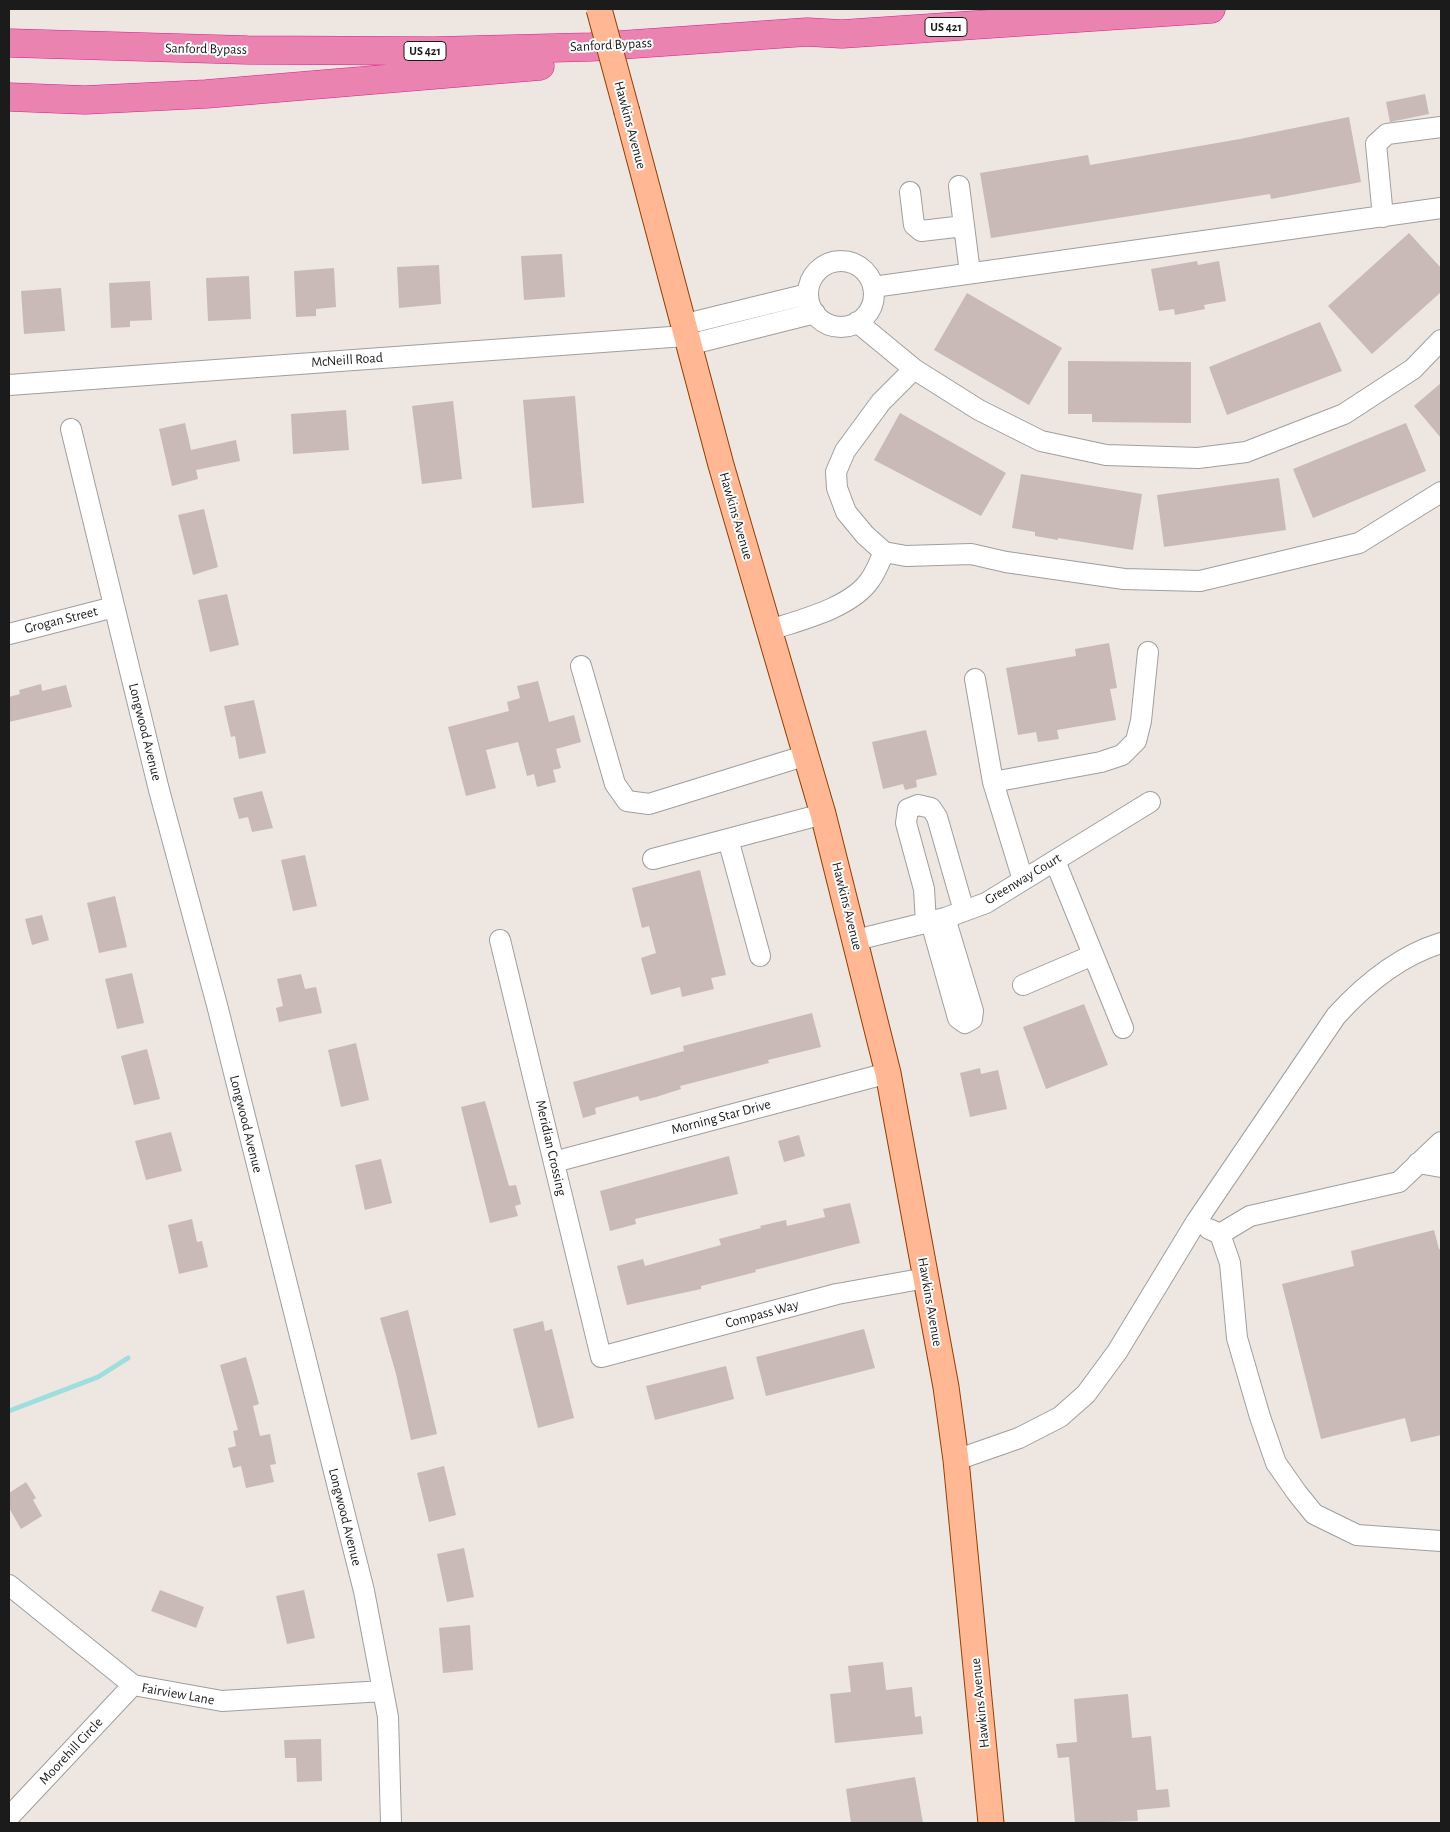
<!DOCTYPE html>
<html>
<head>
<meta charset="utf-8">
<style>
  body { margin:0 }
  #map { position:relative; width:1450px; height:1832px; overflow:hidden; background:#eee6e0; font-family:"Alegreya Sans",sans-serif }
  canvas { display:block }
  .frame { position:absolute; inset:0; border:10px solid #1b1b1b; pointer-events:none }
</style>
</head>
<body>
<div id="map">
<canvas width="1450" height="1832"></canvas>
<div class="frame"></div>
</div>
<script>
const ctx = document.querySelector('canvas').getContext('2d');
ctx.lineJoin = 'round';
function strokePath(path, color, width, dash) { ctx.strokeStyle = color; ctx.lineWidth = width; ctx.lineCap = dash ? 'butt' : 'round'; ctx.setLineDash(dash || []); ctx.stroke(path); }
function paint(path, color) { ctx.fillStyle = color; ctx.fill(path, 'evenodd'); }
function write(font, color, halo, rows, align = 'center') {
  ctx.font = font + ' "Alegreya Sans",sans-serif'; ctx.lineWidth = 4; ctx.setLineDash([]); ctx.textBaseline = 'middle'; ctx.strokeStyle = halo; ctx.fillStyle = color; for (const [text, x, y, turn = 0] of rows) {
    ctx.save(); ctx.translate(x, y); ctx.rotate((+turn || 0) * Math.PI / 180); ctx.textAlign = isNaN(turn) ? turn : align; if (halo) ctx.strokeText(text, 0, 0); ctx.fillText(text, 0, 0); ctx.restore();
  }
}
strokePath(new Path2D(`
  M9,1411L98,1377L128,1358`), '#9ededd', 5);
paint(new Path2D(`
  M1425,94L1429,114L1390,122L1386,102Z
  M1349,117L1361,182L1271,199L1270,194L1251,197L991,238L980,173L1088,155L1090,165L1240,139Z
  M1409,233L1441,268V292L1372,354L1328,306Z
  M562,254L565,297L524,300L521,256Z
  M1197,261L1198,265L1219,261L1226,301L1204,305L1205,309L1175,315L1174,309L1159,311L1151,269Z
  M439,265L441,304L399,308L397,267Z
  M334,268L336,307L316,309V316L296,317L294,271Z
  M249,276L251,319L208,321L206,278Z
  M150,281L152,320L130,321V327L111,328L109,283Z
  M61,288L65,331L24,334L21,291Z
  M967,293L1062,348L1029,405L934,350Z
  M1320,322L1342,371L1227,415L1209,367Z
  M1068,361L1191,362V423L1092,422V414H1068Z
  M1441,383V438L1414,406Z
  M575,396L584,503L532,508L523,400Z
  M453,401L462,479L422,484L412,406Z
  M346,410L349,450L293,454L291,414Z
  M900,413L1006,473L981,516L874,460Z
  M185,423L191,450L236,440L240,461L196,470L198,479L172,486L159,429Z
  M1406,423L1426,471L1313,518L1293,469Z
  M1021,474L1142,494L1133,550L1058,538V540L1035,536V532L1012,528Z
  M1279,478L1286,530L1164,547L1157,495Z
  M204,509L218,567L193,575L178,515Z
  M227,594L239,645L210,652L198,600Z
  M1109,643L1117,688L1110,689L1116,720L1057,730L1059,739L1038,742L1036,732L1018,735L1006,668L1076,656L1075,649Z
  M538,681L549,722L574,715L581,742L556,749L561,768L553,770L556,782L537,787L534,774L527,776L518,742L486,750L496,788L466,796L448,727L509,711L507,702L520,698L517,686Z
  M41,684L42,691L66,685L72,707L9,722V697L20,694L19,690Z
  M254,700L266,753L239,759L235,736L231,737L224,706Z
  M926,730L937,775L916,780L917,787L905,790L903,784L883,789L872,742Z
  M262,791L273,828L252,832L248,817L239,819L233,798Z
  M305,855L317,906L293,911L281,860Z
  M700,870L726,975L711,978L714,989L682,997L680,987L651,995L641,958L656,953L649,926L642,928L632,888Z
  M115,896L127,947L99,953L87,903Z
  M42,915L49,940L32,945L25,919Z
  M132,973L144,1023L117,1029L105,979Z
  M301,974L305,989L316,987L322,1013L279,1022L276,1008L283,1006L277,979Z
  M1084,1004L1108,1065L1046,1089L1023,1027Z
  M812,1013L821,1047L768,1060L769,1063L680,1086L681,1089L656,1097L640,1101L638,1096L595,1108L596,1114L583,1118L573,1082L684,1051L683,1046Z
  M356,1043L369,1100L341,1107L328,1050Z
  M147,1049L160,1099L134,1105L121,1056Z
  M980,1068L981,1074L998,1070L1007,1109L970,1117L960,1073Z
  M485,1101L509,1186L516,1185L521,1204L515,1206L518,1216L490,1223L461,1107Z
  M171,1132L182,1171L146,1180L135,1141Z
  M799,1135L805,1156L784,1162L778,1141Z
  M729,1156L738,1194L635,1219L636,1224L610,1231L600,1191Z
  M381,1159L392,1203L365,1210L355,1165Z
  M850,1203L860,1243L755,1270L756,1272L701,1286V1289L627,1305L617,1266L643,1259L645,1266L721,1245L719,1239L761,1228L760,1226L786,1220L787,1226L825,1217L823,1209Z
  M192,1219L197,1242L202,1241L208,1267L179,1274L168,1225Z
  M1434,1230L1439,1249H1441V1435L1411,1442L1405,1418L1321,1439L1282,1284L1354,1266L1351,1251Z
  M408,1310L437,1434L411,1440L396,1374L380,1318Z
  M543,1321L545,1331L552,1329L574,1418L538,1428L513,1329Z
  M864,1329L875,1368L766,1396L756,1357Z
  M246,1357L259,1404L253,1406L260,1436L270,1434L276,1464L270,1465L274,1482L246,1488L241,1466L233,1468L228,1448L236,1446L233,1431L238,1430L220,1365Z
  M726,1366L734,1399L655,1420L646,1386Z
  M444,1466L456,1515L429,1522L417,1473Z
  M26,1482L36,1498L33,1500L42,1516L21,1529L9,1508V1493Z
  M464,1548L474,1597L447,1602L437,1554Z
  M160,1590L204,1607L196,1628L151,1611Z
  M304,1590L315,1638L287,1644L276,1596Z
  M470,1625L473,1670L443,1673L439,1628Z
  M883,1662L886,1690L912,1687L915,1717L921,1716L923,1734L835,1743L830,1694L851,1692L848,1666Z
  M1128,1694L1132,1738L1151,1736L1156,1790L1168,1789L1170,1807L1137,1810L1138,1821L1075,1823L1069,1757L1058,1758L1056,1744L1077,1742L1074,1699Z
  M321,1739L322,1781L297,1782L296,1758H285L284,1740Z
  M915,1777L923,1823H851L846,1789Z`), '#c9bab7');
const minor = new Path2D(`
  M959,186L970,273
  M910,192L914,225L921,231L964,226
  M1383,217L1376,144L1387,134L1441,127
  M808 294a33 33 0 1 1 66 0a33 33 0 1 1-66 0Z
  M873,287L1441,208
  M857,322L914,369L979,410L1041,441L1106,455L1198,458L1246,452L1344,414L1413,369L1441,340
  M682,325L808,294
  M688,345L815,313
  M914,369L881,402L845,451L836,472L837,488L846,512L865,535L884,552L906,556L971,554L1006,562L1124,579L1200,581L1359,543L1441,492
  M9,385L685,336
  M71,429L159,790L217,1005L364,1591L388,1717L391,1823
  M770,630C800,620 851,608 870,580C876,572 880,561 884,552
  M9,634L114,607
  M581,666L615,784L627,801L649,804L807,755
  M975,679L993,782L1023,880
  M993,782L1101,762L1122,755L1136,741L1141,721L1148,652
  M728,839L760,956
  M653,859L823,814
  M1055,861L1123,1028
  M931,922L958,1018L965,1023L972,1019L973,1011L945,918
  M926,923L924,889L906,823L908,809L918,805L931,808L937,817L964,911
  M500,940L601,1357L837,1294L926,1278
  M856,940L945,918L986,903L1150,802
  M1023,985L1093,955
  M554,1162L888,1073
  M1418,1163L1441,1167
  M1209,1229L1220,1234L1250,1216L1399,1182L1441,1142
  M1220,1234L1230,1263L1237,1338L1260,1417L1276,1463L1297,1493L1314,1514L1357,1535L1441,1541
  M956,1460L1019,1438L1060,1417L1086,1394L1117,1352L1196,1222L1336,1016C1365,984 1399,956 1441,943
  M9,1585L133,1685L222,1701L383,1691
  M9,1817L133,1685`);
const major = new Path2D(`
  M627,112L721,465L823,814L888,1073L946,1387L956,1460L991,1823`);
const highway = new Path2D(`
  M9,43L247,50L434,51L591,47L807,32L842,34L1211,9
  M9,97L85,100L206,94L540,66`);
strokePath(minor, '#9f9f9f', 22);
strokePath(major, '#933e00', 27);
strokePath(highway, '#dd1c8e', 29);
strokePath(minor, '#fff', 20);
strokePath(major, '#ffb794', 25);
strokePath(highway, '#ea83af', 28);
const majorBridge = new Path2D(`
  M599,9L627,112`);
strokePath(majorBridge, '#933e00', 27, []);
strokePath(majorBridge, '#ffb794', 25);
for (const [x, y, w] of [
  [946,27,42],
  [425,51,42]
]) { const box = new Path2D(); box.roundRect(x - w / 2, y - 9.5, w, 19, 4); ctx.fillStyle = '#fff'; ctx.fill(box); strokePath(box, '#1b1b1b', 1); }
write('bold 12px', '#1b1b1b', null, [
  ["US 421",946,27],
  ["US 421",425,51]
]);
write('14px', '#1b1b1b', '#fff', [
  ["Sanford Bypass",611,45,-3],
  ["Sanford Bypass",206,49,1],
  ["Hawkins Avenue",630,125,75],
  ["McNeill Road",347,360,-4],
  ["Hawkins Avenue",736,516,74],
  ["Grogan Street",61,620,-14],
  ["Longwood Avenue",145,732,76],
  ["Greenway Court",1023,879,-31],
  ["Hawkins Avenue",847,906,76],
  ["Morning Star Drive",721,1117,-15],
  ["Longwood Avenue",246,1124,76],
  ["Meridian Crossing",551,1148,77],
  ["Hawkins Avenue",930,1302,80],
  ["Compass Way",762,1314,-15],
  ["Longwood Avenue",345,1517,76],
  ["Fairview Lane",178,1694,10],
  ["Hawkins Avenue",980,1703,-96],
  ["Moorehill Circle",71,1751,-47]
]);
</script>
</body>
</html>
